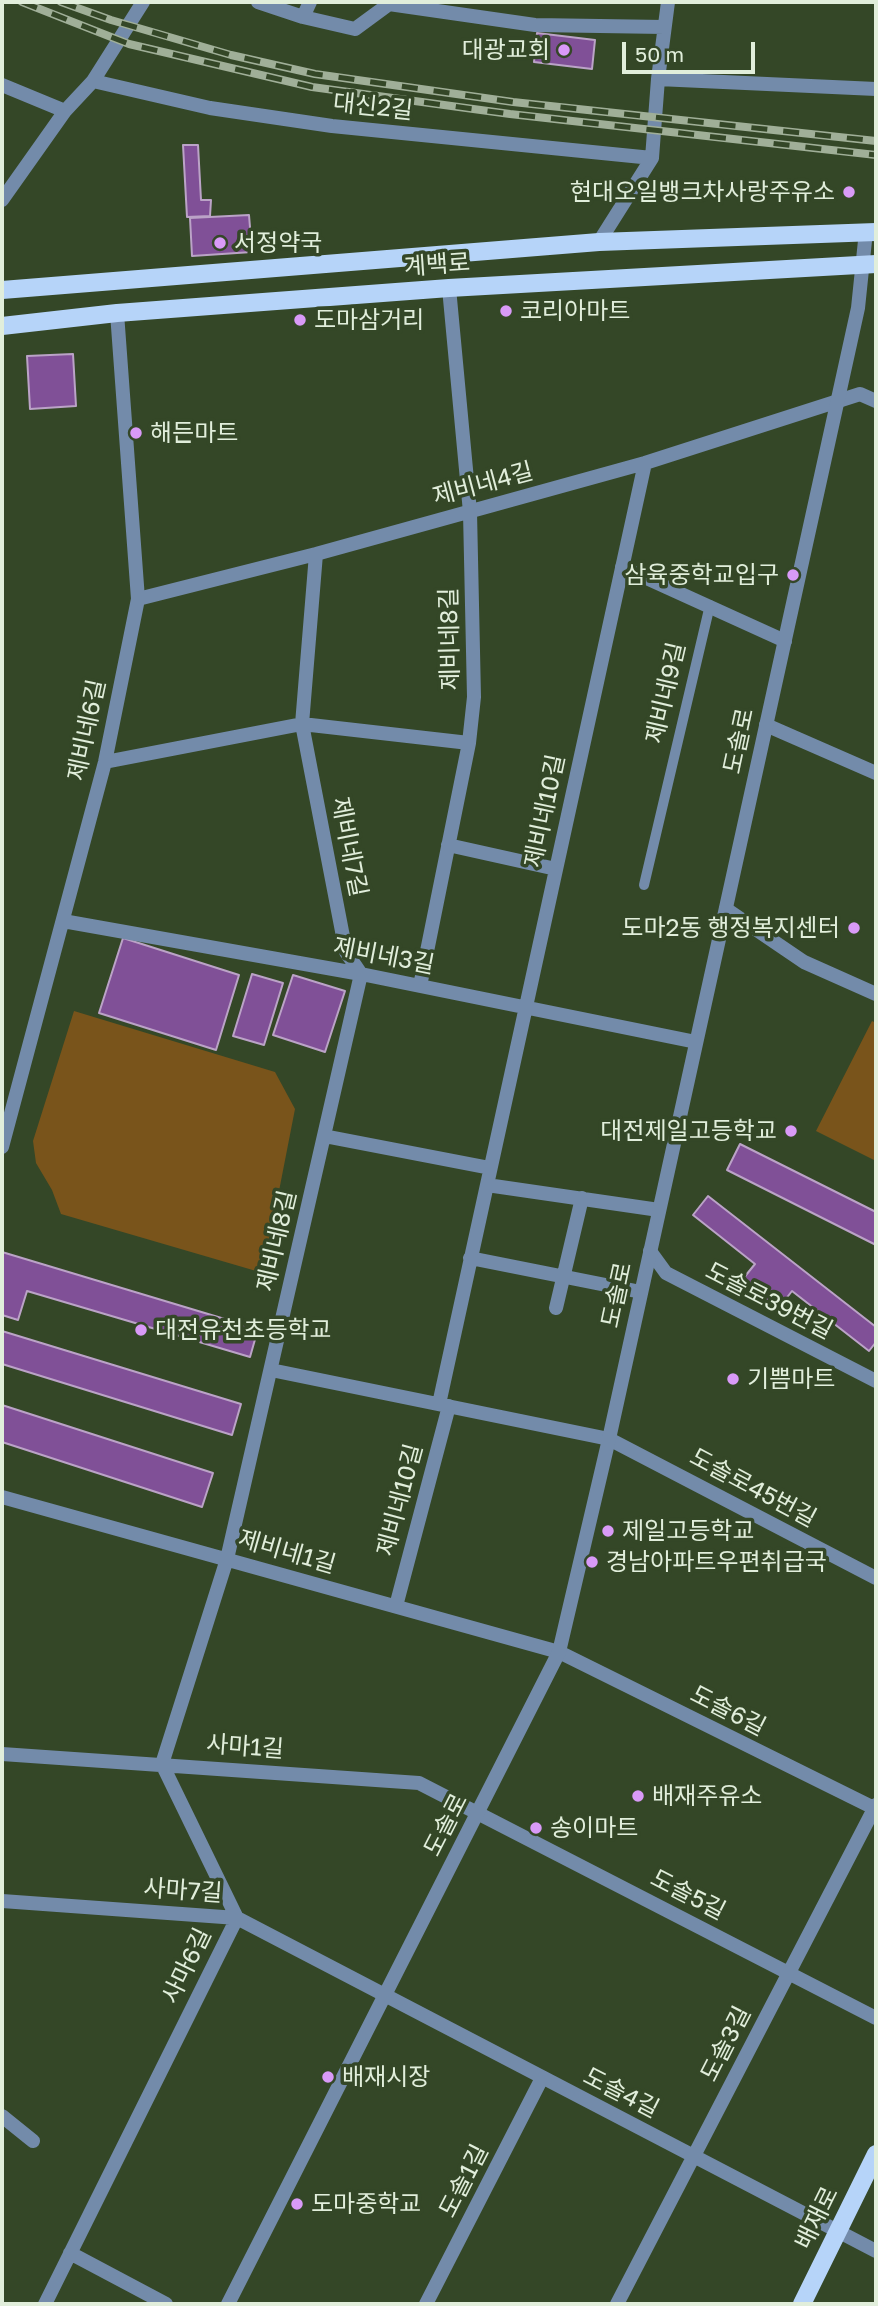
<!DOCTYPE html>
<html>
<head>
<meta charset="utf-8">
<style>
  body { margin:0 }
  #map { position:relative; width:878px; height:2306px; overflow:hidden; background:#344727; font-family:"Golos Text",sans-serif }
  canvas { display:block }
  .frame { position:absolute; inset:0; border:4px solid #e1eedb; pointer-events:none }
  .scale { position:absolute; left:622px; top:42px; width:133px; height:32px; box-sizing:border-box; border:4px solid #e1eedb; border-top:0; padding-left:9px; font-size:21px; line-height:24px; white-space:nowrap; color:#e1eedb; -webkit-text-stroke:5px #344727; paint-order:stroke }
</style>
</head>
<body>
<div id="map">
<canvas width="878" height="2306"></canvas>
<div class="frame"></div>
<div class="scale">50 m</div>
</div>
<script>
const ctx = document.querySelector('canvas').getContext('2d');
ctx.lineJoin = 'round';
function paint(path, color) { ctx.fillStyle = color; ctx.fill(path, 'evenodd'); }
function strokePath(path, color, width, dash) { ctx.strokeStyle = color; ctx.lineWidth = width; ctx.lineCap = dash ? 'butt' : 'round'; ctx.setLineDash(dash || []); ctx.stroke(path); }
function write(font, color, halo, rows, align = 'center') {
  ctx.font = font + ' "Golos Text","Noto Sans KR",sans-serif'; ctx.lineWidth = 7; ctx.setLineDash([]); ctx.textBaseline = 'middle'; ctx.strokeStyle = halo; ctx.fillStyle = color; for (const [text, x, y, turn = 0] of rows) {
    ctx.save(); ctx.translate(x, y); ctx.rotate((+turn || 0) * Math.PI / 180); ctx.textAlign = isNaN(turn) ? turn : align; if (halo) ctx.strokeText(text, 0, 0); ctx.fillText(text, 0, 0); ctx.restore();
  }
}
paint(new Path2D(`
  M74,1011L275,1072L295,1109L263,1273L61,1214L52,1190L36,1163L33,1141Z
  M872,1021L876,1023V1161L816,1131Z`), '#79541b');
const building = new Path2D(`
  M537,33L595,40L592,69L534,62Z
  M183,145H198L201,200H211L210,216L187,217Z
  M249,215L252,252L192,256L190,218Z
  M73,354L76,406L30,409L27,356Z
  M123,938L239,975L216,1050L99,1013Z
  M252,974L283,983L264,1045L233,1036Z
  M293,975L345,991L325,1052L273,1035Z
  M740,1144L876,1212V1245L727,1170Z
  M708,1196L876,1327V1342L869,1351L792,1291L778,1309L742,1280L755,1264L693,1215Z
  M2,1252L258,1329L250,1357L27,1291L18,1320L2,1315Z
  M2,1331L241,1404L232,1435L2,1364Z
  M2,1405L213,1473L202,1507L2,1442Z`);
paint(building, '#805097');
strokePath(building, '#bba3c7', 2);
strokePath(new Path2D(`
  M644,885L710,605`), '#738baa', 10);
strokePath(new Path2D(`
  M258,2L303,17L355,29L389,4L535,25L664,27
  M303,17L310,2
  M658,79L876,89
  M93,81L210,108L332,126L652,158
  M2,85L65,111
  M2,200L65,111L93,81L143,2
  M599,242L652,158L658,79L668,2
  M622,567L785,641
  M138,599L316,554L645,463L860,394L876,401
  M766,725L876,773
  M105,762L302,724L469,743
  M448,845L556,869
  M726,909L804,962L876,994
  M63,921L361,974L696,1042
  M420,986L469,743L474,697L470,512L449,288
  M324,1136L490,1168
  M2,1147L105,762L138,599L117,313
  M487,1185L659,1210
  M650,1251L666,1273L876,1381
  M470,1258L641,1292
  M556,1308L582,1198
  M271,1370L609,1439L876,1578
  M439,1404L645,463
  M2,1497L559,1652L876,1809
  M396,1606L449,1406
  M2,1754L419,1783L876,2018
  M2,1901L237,1918L876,2251
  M2,2116L33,2141
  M70,2253L166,2304
  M45,2304L237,1918L162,1764L227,1559L361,974L346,952L302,724L316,554
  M426,2304L542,2078
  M617,2304L876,1805`), '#738baa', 14);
strokePath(new Path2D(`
  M228,2304L559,1652L609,1439L858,308L866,231`), '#738baa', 14);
strokePath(new Path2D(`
  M2,290L599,242L876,232
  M2,326L117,313L449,288L876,264
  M802,2304L876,2154`), '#b6d4f9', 18);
const rail = new Path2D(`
  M22,2L129,44L312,87L510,114L876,155
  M61,2L111,20L231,55L315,74L513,102L876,141`);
strokePath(rail, '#a0af98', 8);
strokePath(rail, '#344727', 5, [16]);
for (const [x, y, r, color] of [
  [564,50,7,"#d99af7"],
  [849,192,7,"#d99af7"],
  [220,243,7,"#d99af7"],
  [506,311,7,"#d99af7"],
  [300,320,7,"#d99af7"],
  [136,433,7,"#d99af7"],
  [793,575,7,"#d99af7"],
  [854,928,7,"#d99af7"],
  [791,1131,7,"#d99af7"],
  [141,1330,7,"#d99af7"],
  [733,1379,7,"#d99af7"],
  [608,1531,7,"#d99af7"],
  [592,1562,7,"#d99af7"],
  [638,1796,7,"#d99af7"],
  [536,1828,7,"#d99af7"],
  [328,2077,7,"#d99af7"],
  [297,2204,7,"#d99af7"]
]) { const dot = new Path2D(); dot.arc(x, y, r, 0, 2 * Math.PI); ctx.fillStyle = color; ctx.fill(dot); strokePath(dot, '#344727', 2.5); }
write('24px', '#e1eedb', '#344727', [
  ["대광교회",550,50,"right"],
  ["현대오일뱅크차사랑주유소",835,192,"right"],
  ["서정약국",234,243],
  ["코리아마트",520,311],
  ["도마삼거리",314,320],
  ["해든마트",150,433],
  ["삼육중학교입구",779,575,"right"],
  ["도마2동 행정복지센터",840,928,"right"],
  ["대전제일고등학교",777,1131,"right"],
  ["대전유천초등학교",155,1330],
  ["기쁨마트",747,1379],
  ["제일고등학교",622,1531],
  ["경남아파트우편취급국",606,1562],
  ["배재주유소",652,1796],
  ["송이마트",550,1828],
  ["배재시장",342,2077],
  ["도마중학교",311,2204]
], 'left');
write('24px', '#e1eedb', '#344727', [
  ["대신2길",373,107,6],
  ["계백로",437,265,-4],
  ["제비네4길",483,484,-15],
  ["제비네8길",450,639,-91],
  ["제비네9길",666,693,-77],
  ["제비네6길",87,730,-78],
  ["도솔로",739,741,-78],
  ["제비네10길",545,811,-78],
  ["제비네7길",349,847,79],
  ["제비네3길",384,956,11],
  ["제비네8길",277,1241,-77],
  ["도솔로",617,1295,-78],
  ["도솔로39번길",769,1301,27],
  ["도솔로45번길",753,1488,28],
  ["제비네10길",400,1500,-75],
  ["제비네1길",287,1552,16],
  ["도솔6길",728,1711,27],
  ["사마1길",245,1747,4],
  ["도솔로",446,1825,-63],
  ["사마7길",183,1891,4],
  ["도솔5길",688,1895,27],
  ["사마6길",187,1966,-64],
  ["도솔3길",726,2044,-63],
  ["도솔4길",621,2093,27],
  ["도솔1길",464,2181,-63],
  ["배재로",817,2218,-64]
]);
</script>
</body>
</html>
